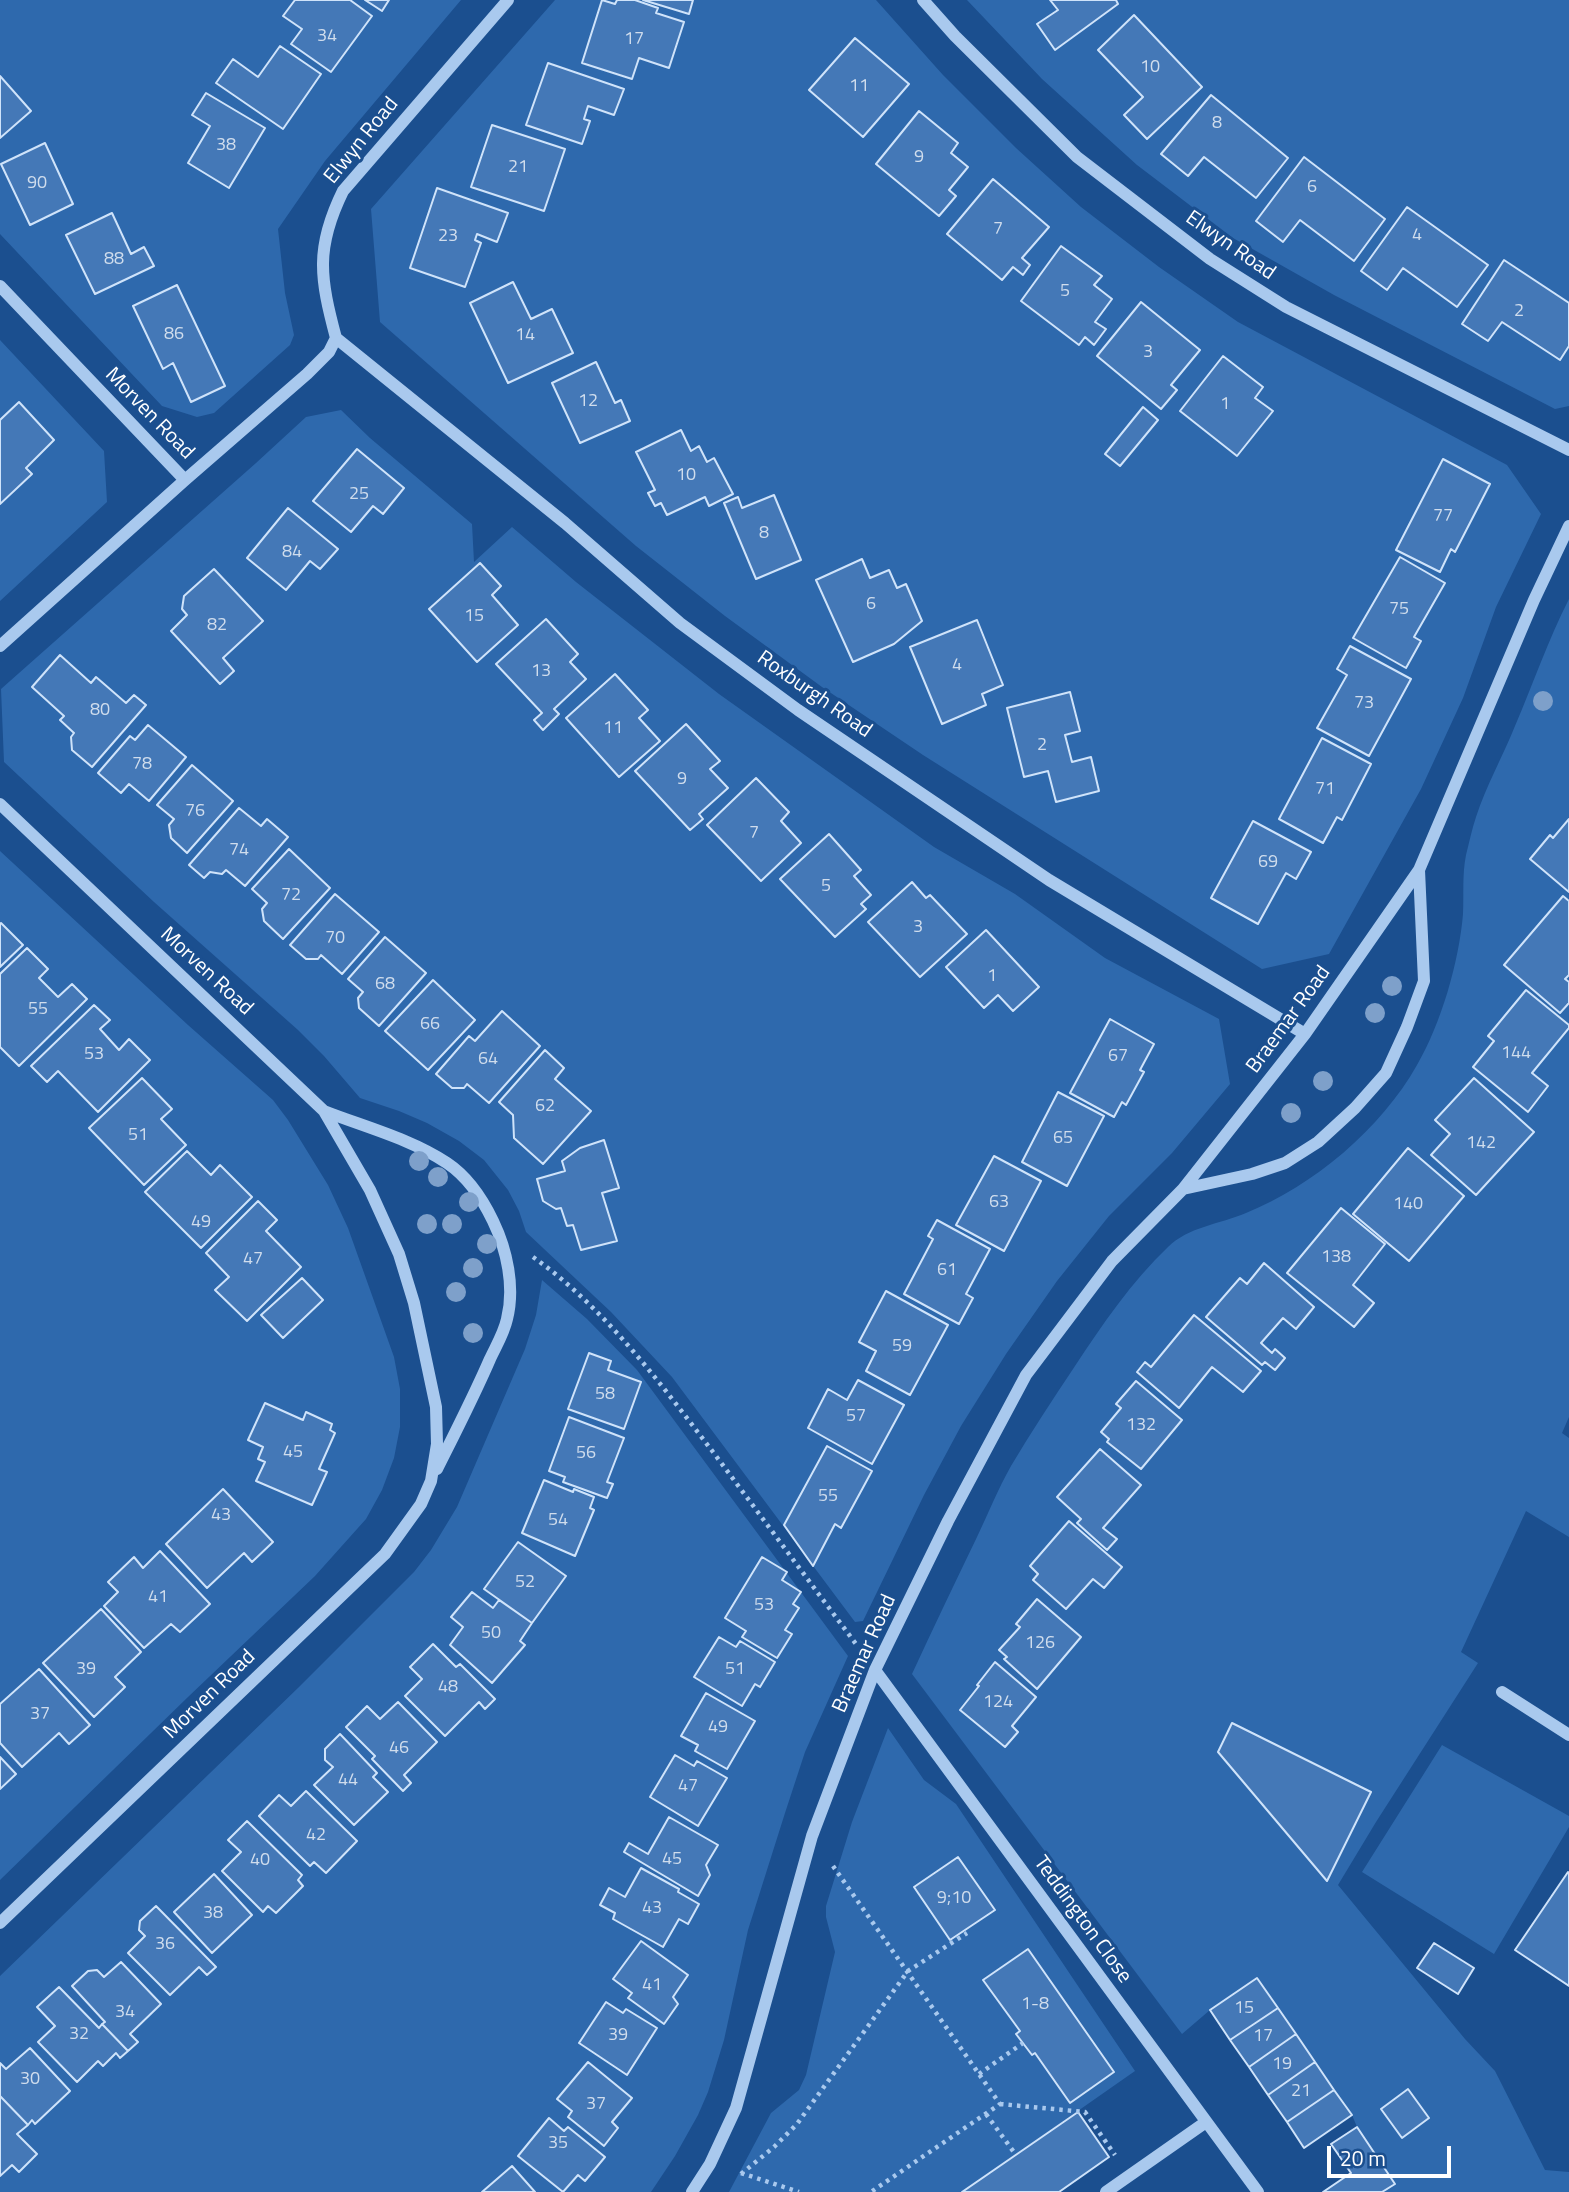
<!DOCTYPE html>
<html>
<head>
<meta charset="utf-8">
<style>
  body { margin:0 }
  #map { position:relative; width:1569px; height:2192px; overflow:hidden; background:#1b4f8f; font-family:"Titillium Web",sans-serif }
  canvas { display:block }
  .scale { position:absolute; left:1327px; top:2146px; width:124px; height:32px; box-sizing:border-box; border:4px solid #fff; border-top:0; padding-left:9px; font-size:21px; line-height:24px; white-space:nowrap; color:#fff; -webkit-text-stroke:5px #1b4f8f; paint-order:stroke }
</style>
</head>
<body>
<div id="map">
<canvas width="1569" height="2192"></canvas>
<div class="scale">20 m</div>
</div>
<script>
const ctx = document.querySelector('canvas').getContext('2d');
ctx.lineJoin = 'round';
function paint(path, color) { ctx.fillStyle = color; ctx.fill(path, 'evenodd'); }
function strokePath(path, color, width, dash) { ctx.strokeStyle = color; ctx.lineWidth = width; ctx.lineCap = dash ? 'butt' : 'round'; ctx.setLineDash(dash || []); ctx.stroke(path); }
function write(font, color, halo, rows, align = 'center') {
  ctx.font = font + ' "Titillium Web",sans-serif'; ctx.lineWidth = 6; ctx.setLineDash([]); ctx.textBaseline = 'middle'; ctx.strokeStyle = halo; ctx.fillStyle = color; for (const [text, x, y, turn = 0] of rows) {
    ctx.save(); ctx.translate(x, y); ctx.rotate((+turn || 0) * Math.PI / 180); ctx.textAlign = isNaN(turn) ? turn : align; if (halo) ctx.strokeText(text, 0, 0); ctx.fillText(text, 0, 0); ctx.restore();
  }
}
paint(new Path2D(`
  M0,0H461L325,161L278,229L285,293L294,335L290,345L214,413L197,417L162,406L0,234Z
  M555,0H876L943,75L1016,148L1081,207L1159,267L1238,322L1507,465L1541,514L1496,607L1463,698L1421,789L1329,954L1262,969L923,755L822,687L725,616L636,546L380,322L371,209Z
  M967,0H1569V406L1555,409L1334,295L1233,238L1137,165L1042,79Z
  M0,340L104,451L107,502L0,601Z
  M341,410L370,438L472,524L474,562L512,527L576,582L719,694L934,847L1015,894L1105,958L1219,1019L1230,1084L1172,1153L1109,1216L1057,1281L1006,1354L961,1426L924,1495L863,1621L855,1622L672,1377L611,1312L526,1232L519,1211L508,1190L484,1160L459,1141L427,1123L399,1111L360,1098L324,1056L298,1030L154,902L4,762L1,689L256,463L306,417Z
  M1569,599V1417L1562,1433L1569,1438V1537L1526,1511L1461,1652L1478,1663L1376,1822L1338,1885L1465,2039L1495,2071L1545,2170L1569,2172V2192H1382L1395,2183L1357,2127L1352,2115L1257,1978L1210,2010L1182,2034L912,1674C933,1628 955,1583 977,1537C988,1514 998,1489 1011,1466C1031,1432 1053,1399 1075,1366C1102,1325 1132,1281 1168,1247C1188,1227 1220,1224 1246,1213C1313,1186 1381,1129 1417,1065C1441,1024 1459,962 1463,914C1464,894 1462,875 1466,855C1469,843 1472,829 1476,817C1486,786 1503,756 1515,726C1533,684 1548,640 1569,599Z
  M0,851L188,1025L273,1100L288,1120L328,1185L348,1228L394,1357L400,1389V1427L394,1458L382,1490L366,1519L315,1576L188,1697L0,1880Z
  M542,1280L587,1319L637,1370L848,1656L805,1752L785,1813L748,1930L724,2040L708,2092L698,2115L675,2156L651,2192H0V1976L299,1687L414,1572L431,1550L457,1507L525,1349L536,1315Z
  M888,1728L924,1780L956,1804L1135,2071L962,2192H729L771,2113L799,2090L806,2075L835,1952L826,1917V1906L852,1822Z
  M1442,1745L1569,1816V1827L1494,1954L1362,1872Z`), '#2e69ad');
const building = new Path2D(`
  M295,0H350L372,16L331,72L291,44L302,29L283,16Z
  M365,0H389L382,11Z
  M602,0L615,4L617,0H635L658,8L656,13L684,22L669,68L639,58L632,79L582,63Z
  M643,0H693L689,14Z
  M1050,0H1116L1118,4L1055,50L1037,24L1058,10Z
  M1134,15L1202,87L1147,139L1124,115L1143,97L1098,50Z
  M855,38L909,84L863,137L809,90Z
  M280,46L321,74L283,129L216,83L233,59L258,77Z
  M548,63L624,89L614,115L588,106L584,119L590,121L582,144L526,125Z
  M0,76L31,111L0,138Z
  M206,93L265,128L229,188L188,163L210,126L192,115Z
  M1211,95L1288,158L1256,198L1204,157L1188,176L1161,154Z
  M919,111L958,143L951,153L968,167L949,190L956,196L939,216L876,164Z
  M492,125L565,149L544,211L471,187Z
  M45,143L73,204L30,225L1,164Z
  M1304,157L1385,219L1354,261L1300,220L1283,242L1256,221Z
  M993,179L1049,227L1022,258L1030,265L1023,275L1013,267L1002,280L947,234Z
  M437,188L508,213L497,242L477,234L475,240L481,243L465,287L410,268Z
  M1407,207L1488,265L1457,307L1403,268L1387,290L1361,271Z
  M112,213L131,254L144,247L154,266L95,294L66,235Z
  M1061,246L1102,276L1094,285L1112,299L1095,322L1106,329L1094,345L1085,337L1079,345L1021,301Z
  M1504,260L1569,303V346L1560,360L1502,322L1488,341L1462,324Z
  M513,282L531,319L552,309L573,353L508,383L470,303Z
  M177,285L225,386L191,402L173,363L163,369L133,306Z
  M1141,302L1200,350L1171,385L1177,390L1161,409L1097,356Z
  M1223,356L1263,387L1255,398L1273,411L1237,456L1180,411Z
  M596,362L615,403L621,400L630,421L580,443L552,383Z
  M19,402L54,440L26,468L32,474L0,504V420Z
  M1143,407L1158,420L1120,466L1105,454Z
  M681,430L691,451L699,446L707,462L714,458L733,494L709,506L705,497L667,515L661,503L655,506L648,493L655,490L636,452Z
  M357,449L404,488L383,514L373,506L351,532L313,501Z
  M1443,459L1490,484L1455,552L1451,549L1440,572L1396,550Z
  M774,495L801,560L756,579L724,503L738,497L742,508Z
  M288,508L338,549L320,569L310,561L286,590L247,558Z
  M1400,557L1445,583L1414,637L1421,641L1406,668L1353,638Z
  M862,559L870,578L889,570L897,588L906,584L922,621L894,644L853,662L816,580Z
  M480,563L501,586L492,595L518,625L477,662L429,609Z
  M214,569L263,621L223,658L234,671L220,684L171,631L187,615L182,609L184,596Z
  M546,619L578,654L570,662L586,679L554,709L559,714L543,730L534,720L542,713L496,664Z
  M977,620L1003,685L982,694L986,705L942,724L910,647Z
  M1350,646L1411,679L1369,756L1317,728L1347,675L1337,669Z
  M60,655L91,683L96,677L126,703L134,695L146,705L92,767L72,750L71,737L74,733L60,720L64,716L32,687Z
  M615,674L648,710L639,718L660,741L619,777L566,718Z
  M1070,692L1080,731L1065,735L1072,762L1091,757L1099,791L1056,802L1048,771L1024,777L1007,708Z
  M686,724L720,761L710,769L728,788L699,814L703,819L690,830L635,771Z
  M148,725L186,757L149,801L129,784L121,793L98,773L130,736L135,740Z
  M1322,738L1371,764L1342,820L1337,817L1323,843L1279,819Z
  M192,765L233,801L187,853L171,838L169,825L174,819L157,805Z
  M756,778L789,812L781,821L801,843L761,881L707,825Z
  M239,808L261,826L267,819L288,837L245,886L226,870L222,874L210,872L204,878L189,865Z
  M1569,819V892L1530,859L1550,835L1553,838Z
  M1253,821L1311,852L1296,879L1286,873L1258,924L1211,898Z
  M829,834L861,870L854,876L871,895L861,904L866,909L835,937L780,879Z
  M289,849L330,888L283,939L264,921L262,909L267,903L252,889Z
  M912,882L926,898L930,895L967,934L920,977L868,922Z
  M335,894L379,932L342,974L321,955L318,959H306L290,945Z
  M1563,896L1569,901V975L1565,979L1569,982V1003L1560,1013L1504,965Z
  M1,923L23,945L0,967V924Z
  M986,930L1039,987L1013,1011L998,995L984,1008L946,967Z
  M385,937L426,973L379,1026L359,1008L358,998L363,992L348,979Z
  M27,948L48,969L39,978L58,997L72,984L87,999L19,1066L0,1047V974Z
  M433,980L475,1020L428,1070L385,1031Z
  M1526,990L1569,1025V1028L1532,1073L1548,1086L1528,1112L1473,1067L1494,1041L1488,1036Z
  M94,1005L110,1020L100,1029L119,1050L129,1039L150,1060L98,1112L58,1071L47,1082L31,1066Z
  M502,1011L540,1046L489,1103L467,1084L464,1088H452L436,1074L469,1036L475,1041Z
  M1110,1019L1154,1044L1140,1070L1144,1072L1126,1105L1122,1102L1114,1117L1070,1093Z
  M545,1050L564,1068L555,1079L591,1111L543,1164L514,1138L513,1115L499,1102Z
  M142,1078L172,1109L161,1119L186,1145L144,1185L89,1128Z
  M1474,1078L1534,1132L1476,1195L1431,1155L1450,1134L1435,1120Z
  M1058,1092L1104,1116L1067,1186L1022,1162Z
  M604,1140L619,1188L602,1193L617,1241L581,1250L573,1225L567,1226L561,1208L556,1209L543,1201L537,1179L565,1171L562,1161L580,1148Z
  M1408,1148L1464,1196L1409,1261L1353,1214Z
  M187,1151L211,1175L220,1165L252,1197L201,1248L145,1192Z
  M994,1156L1041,1181L1004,1251L956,1225Z
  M258,1201L277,1220L266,1231L301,1267L247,1321L215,1290L229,1277L206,1253Z
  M1341,1208L1385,1244L1353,1285L1374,1303L1354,1327L1287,1273Z
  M937,1220L990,1249L966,1294L973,1298L959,1324L904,1294L933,1239L928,1236Z
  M1264,1263L1314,1307L1296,1329L1283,1318L1261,1343L1272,1353L1275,1349L1285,1358L1275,1370L1265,1362L1262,1365L1206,1317L1240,1278L1247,1284Z
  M302,1278L323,1300L283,1338L261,1315Z
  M886,1291L948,1325L910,1395L866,1371L876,1351L859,1342Z
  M1194,1315L1261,1371L1243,1392L1212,1367L1179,1408L1137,1372L1145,1362L1151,1367Z
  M589,1353L611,1361L608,1370L641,1382L624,1429L568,1409Z
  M858,1380L904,1405L872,1464L808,1428L828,1389L847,1400Z
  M1136,1381L1182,1420L1141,1469L1107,1442L1109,1439L1101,1432L1121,1408L1116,1404Z
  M265,1403L303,1420L306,1412L332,1424L330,1430L335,1433L319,1469L327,1472L312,1505L256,1481L265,1462L258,1459L263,1447L248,1440Z
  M569,1417L624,1438L607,1482L613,1484L607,1498L563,1482L565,1477L549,1471Z
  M827,1446L872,1471L841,1528L835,1524L813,1566L784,1525Z
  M1100,1449L1141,1485L1103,1528L1117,1539L1107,1550L1077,1523L1081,1519L1057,1497Z
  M544,1480L573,1492L574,1489L594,1497L590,1508L594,1510L575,1556L522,1533Z
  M223,1489L273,1542L252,1562L244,1553L207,1588L166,1544Z
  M1069,1521L1122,1567L1104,1588L1093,1579L1066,1609L1033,1580L1038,1574L1030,1566Z
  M518,1542L566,1576L532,1623L484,1589Z
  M160,1551L210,1604L180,1632L171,1624L144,1648L104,1606L118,1592L108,1582L134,1557L143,1568Z
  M762,1557L787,1572L782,1580L801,1592L793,1604L799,1608L785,1630L792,1634L777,1658L742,1637L746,1631L725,1618Z
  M472,1592L493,1608L499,1600L532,1623L520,1641L525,1645L492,1683L450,1645L463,1627L451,1617Z
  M1037,1599L1081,1637L1037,1689L1004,1659L1007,1657L999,1650L1020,1627L1016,1624Z
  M101,1609L141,1652L115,1677L125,1687L94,1717L43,1663Z
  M719,1637L736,1647L740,1641L775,1662L760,1687L755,1684L742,1706L694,1677Z
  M433,1644L456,1667L460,1664L495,1699L485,1709L479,1702L445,1736L405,1696L422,1679L410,1667Z
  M995,1662L1036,1697L1012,1726L1018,1732L1005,1747L960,1710L979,1686L977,1685Z
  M39,1669L90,1725L69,1744L59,1733L22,1767L0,1743V1704Z
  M706,1693L755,1721L727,1769L695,1751L698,1745L681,1736Z
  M398,1702L437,1742L404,1775L411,1783L403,1791L372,1759L375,1756L346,1727L367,1706L380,1719Z
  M1232,1723L1371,1792L1327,1881L1218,1752Z
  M340,1734L377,1773L373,1777L388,1792L354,1825L314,1785L333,1767L325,1760V1749Z
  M675,1755L694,1766L697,1761L727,1778L698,1826L650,1797Z
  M0,1757L16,1774L0,1789Z
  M306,1791L357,1841L326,1873L314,1862L310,1866L259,1816L279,1795L291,1806Z
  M669,1817L718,1845L706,1865L710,1875L698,1896L624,1852L629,1843L648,1854Z
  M247,1821L302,1875L298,1880L303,1886L276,1913L268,1906L263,1912L222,1871L241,1852L228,1840Z
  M958,1857L995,1910L950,1940L914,1887Z
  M641,1868L679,1889L678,1892L699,1904L688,1924L679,1919L663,1947L613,1919L615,1913L600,1905L609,1888L625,1897Z
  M1568,1872L1569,1873V1986L1515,1950Z
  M214,1874L252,1915L212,1953L174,1912Z
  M156,1906L216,1967L207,1975L199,1967L170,1995L128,1953L145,1936L139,1930L140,1921Z
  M641,1941L688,1975L673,1997L678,2004L664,2024L628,1998L632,1993L613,1979Z
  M1434,1943L1474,1968L1458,1994L1417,1968Z
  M1028,1949L1114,2072L1070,2103L1035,2053L1032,2055L1016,2034L1020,2031L983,1980Z
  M121,1962L161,2004L130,2034L138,2042L128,2051L102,2024L105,2022L72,1986L88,1971L97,1970L104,1977Z
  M1257,1978L1278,2008L1230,2040L1210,2010Z
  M59,1987L99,2028L102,2024L128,2051L120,2058L116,2053L103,2066L98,2061L77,2082L38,2042L55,2026L37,2007Z
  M606,2002L623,2013L626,2009L657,2028L627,2075L579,2043Z
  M1278,2008L1296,2034L1249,2067L1230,2040Z
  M1296,2034L1315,2062L1268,2095L1249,2067Z
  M30,2048L70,2091L35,2124L32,2120L28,2125L0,2096V2063L6,2069Z
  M588,2062L632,2098L612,2122L618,2128L604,2146L568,2117L572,2111L557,2099Z
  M1315,2062L1334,2090L1287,2122L1268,2095Z
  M1408,2089L1429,2118L1402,2138L1381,2109Z
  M1334,2090L1352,2115L1304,2148L1287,2122Z
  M0,2096L28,2125L17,2134L37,2154L19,2172L12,2165L0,2176Z
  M1078,2112L1109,2157L1059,2192H962Z
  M549,2118L564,2131L568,2127L605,2157L585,2181L578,2175L563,2192L518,2156Z
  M1357,2127L1395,2184L1382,2192H1323L1351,2173L1331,2144Z
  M512,2166L535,2192H482Z`);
paint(building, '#4478b7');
strokePath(building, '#cfe3fa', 2);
strokePath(new Path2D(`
  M533,1257C605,1308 660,1383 713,1452C761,1516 808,1580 856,1644
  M833,1866L1000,2104L871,2192
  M979,2074L1023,2043
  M1000,2104L1085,2112L1115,2155
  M986,2114L1016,2155
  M741,2173L799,2192
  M741,2174L774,2147L797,2124L908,1971L967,1933`), '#a9c9ee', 4.5, [3.5, 5]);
strokePath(new Path2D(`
  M923,0L955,36L1077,157L1210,259L1286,307L1569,450
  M0,286L185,480
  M336,338L565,523L680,623L798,710L1049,880L1305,1034
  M0,646L185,480L307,374L329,352L336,338C320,278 315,248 343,191L508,0
  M0,804L324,1111L370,1190L399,1254L414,1303L436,1407L437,1444L431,1481L421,1504L385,1554L0,1923
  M324,1111C365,1127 411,1139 447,1163C468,1177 482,1198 493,1221C507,1250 515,1287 507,1319C504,1333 496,1346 490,1359C474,1396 455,1433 437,1469
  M1183,1189L1252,1174L1285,1163L1318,1142L1355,1108L1386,1073L1407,1027L1424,981L1419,870
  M875,1670L1258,2192
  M1502,1692L1569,1735
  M692,2192L710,2164L736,2108L812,1836L875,1670L948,1521L1026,1375L1112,1261L1183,1189L1305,1034L1419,870L1534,600L1569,526
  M1106,2192L1206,2122`), '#a9c9ee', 12);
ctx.fillStyle = '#7ea0ca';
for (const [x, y] of [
  [1543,701],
  [1392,986],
  [1375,1013],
  [1323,1081],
  [1291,1113],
  [419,1161],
  [438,1177],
  [469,1202],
  [427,1224],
  [452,1224],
  [487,1244],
  [473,1268],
  [456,1292],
  [473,1333]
]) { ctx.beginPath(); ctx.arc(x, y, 10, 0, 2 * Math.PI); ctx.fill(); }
write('18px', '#d0dded', null, [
  ["34",327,37],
  ["17",634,40],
  ["10",1150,68],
  ["11",859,87],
  ["8",1217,124],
  ["38",226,146],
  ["9",919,158],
  ["21",518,168],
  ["90",37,184],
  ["6",1312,188],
  ["7",998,230],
  ["4",1417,236],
  ["23",448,237],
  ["88",114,260],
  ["5",1065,292],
  ["2",1519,312],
  ["86",174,335],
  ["14",525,336],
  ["3",1148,353],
  ["12",588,402],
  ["1",1225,405],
  ["10",686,476],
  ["25",359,495],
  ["77",1443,517],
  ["8",764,534],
  ["84",292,553],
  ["6",871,605],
  ["75",1399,610],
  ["15",474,617],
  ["82",217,626],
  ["4",957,666],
  ["13",541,672],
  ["73",1364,704],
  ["80",100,711],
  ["11",613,729],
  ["2",1042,746],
  ["78",142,765],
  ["9",682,780],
  ["71",1325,790],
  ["76",195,812],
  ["7",754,834],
  ["74",239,851],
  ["69",1268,863],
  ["5",826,887],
  ["72",291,896],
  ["3",918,928],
  ["70",335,939],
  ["1",992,977],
  ["68",385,985],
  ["55",38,1010],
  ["66",430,1025],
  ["144",1516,1054],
  ["53",94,1055],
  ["67",1118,1057],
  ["64",488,1060],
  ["62",545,1107],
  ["51",138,1136],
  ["65",1063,1139],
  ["142",1481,1144],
  ["63",999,1203],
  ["140",1408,1205],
  ["49",201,1223],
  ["138",1336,1258],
  ["47",253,1260],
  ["61",947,1271],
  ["59",902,1347],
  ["58",605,1395],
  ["57",856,1417],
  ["132",1141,1426],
  ["45",293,1453],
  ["56",586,1454],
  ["55",828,1497],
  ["43",221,1516],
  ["54",558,1521],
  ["52",525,1583],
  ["41",158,1598],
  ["53",764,1606],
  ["50",491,1634],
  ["126",1040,1644],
  ["39",86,1670],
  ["51",735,1670],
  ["48",448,1688],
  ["124",998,1703],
  ["37",40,1715],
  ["49",718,1728],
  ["46",399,1749],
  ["44",348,1781],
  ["47",688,1787],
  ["42",316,1836],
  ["45",672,1860],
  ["40",260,1861],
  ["9;10",954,1899],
  ["43",652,1909],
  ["38",213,1914],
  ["36",165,1945],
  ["41",652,1986],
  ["1-8",1035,2005],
  ["15",1244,2009],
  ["34",125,2013],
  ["32",79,2035],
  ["39",618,2036],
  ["17",1263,2037],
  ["19",1282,2065],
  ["30",30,2080],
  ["21",1301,2092],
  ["37",596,2105],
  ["35",558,2144]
]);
write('21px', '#fff', '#1b4f8f', [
  ["Elwyn Road",362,141,-51],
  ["Elwyn Road",1230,246,35],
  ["Morven Road",149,414,46],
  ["Roxburgh Road",814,695,35],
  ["Morven Road",206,972,43],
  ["Braemar Road",1289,1020,-54],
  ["Braemar Road",865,1654,-66],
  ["Morven Road",210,1695,-44],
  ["Teddington Close",1082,1920,54]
]);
</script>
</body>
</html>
